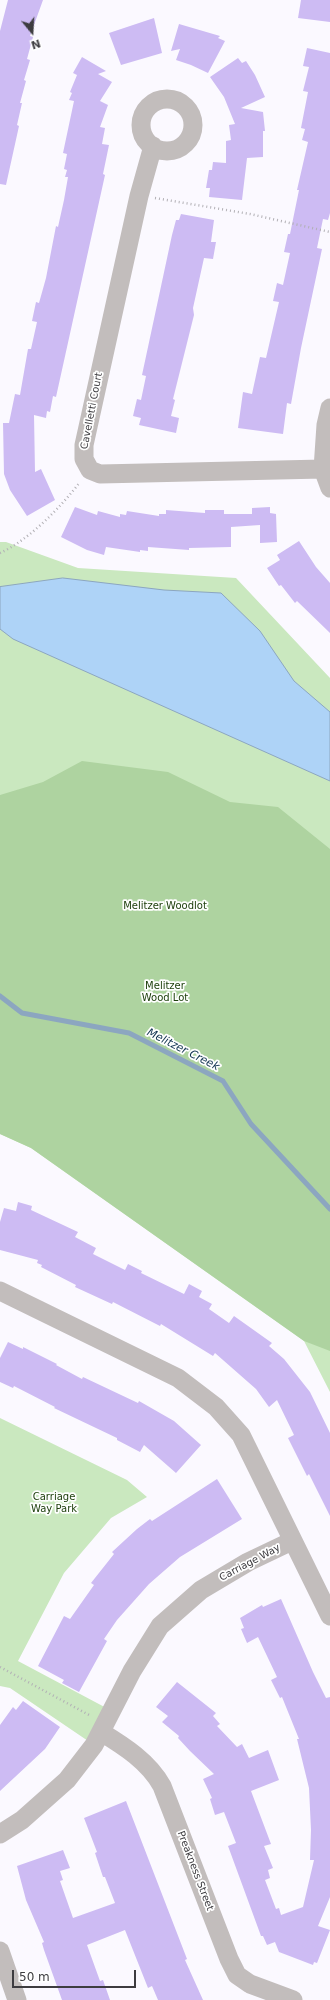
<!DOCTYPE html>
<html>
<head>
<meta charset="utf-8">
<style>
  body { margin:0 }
  #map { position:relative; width:330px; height:2000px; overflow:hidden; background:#fbf9ff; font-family:"DejaVu Sans",sans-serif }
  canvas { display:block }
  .north { position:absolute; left:12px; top:12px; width:40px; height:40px; -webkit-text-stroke:3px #fff; paint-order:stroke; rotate:162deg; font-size:11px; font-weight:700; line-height:16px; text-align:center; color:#3d3c40 }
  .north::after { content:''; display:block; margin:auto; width:14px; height:18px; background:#3d3c40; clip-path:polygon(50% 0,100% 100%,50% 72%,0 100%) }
  .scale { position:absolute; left:12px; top:1970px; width:124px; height:18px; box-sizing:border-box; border:2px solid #3d3c40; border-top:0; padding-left:5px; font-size:12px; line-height:14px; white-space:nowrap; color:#3d3c40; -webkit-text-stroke:3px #fff; paint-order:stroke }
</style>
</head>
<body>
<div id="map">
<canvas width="330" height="2000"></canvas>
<div class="north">N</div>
<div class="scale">50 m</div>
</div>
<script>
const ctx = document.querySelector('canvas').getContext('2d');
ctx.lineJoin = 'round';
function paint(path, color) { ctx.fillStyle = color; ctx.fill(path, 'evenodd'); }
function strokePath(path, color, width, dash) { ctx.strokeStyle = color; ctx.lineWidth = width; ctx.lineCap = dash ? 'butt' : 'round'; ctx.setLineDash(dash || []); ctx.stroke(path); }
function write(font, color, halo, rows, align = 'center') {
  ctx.font = font + ' "DejaVu Sans",sans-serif'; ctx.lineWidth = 3.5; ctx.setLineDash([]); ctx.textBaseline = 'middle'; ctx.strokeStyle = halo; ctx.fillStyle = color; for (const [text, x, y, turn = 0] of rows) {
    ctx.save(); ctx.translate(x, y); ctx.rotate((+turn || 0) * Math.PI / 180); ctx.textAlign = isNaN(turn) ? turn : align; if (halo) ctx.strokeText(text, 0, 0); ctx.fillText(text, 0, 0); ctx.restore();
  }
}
paint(new Path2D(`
  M0,542H6L78,568L236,578L330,678V1392L304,1341L31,1148L0,1134Z
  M0,1418L127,1480L147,1497L111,1518L64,1573L18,1661L112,1711L94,1745L10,1688L0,1686Z`), '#cae8bf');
paint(new Path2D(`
  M82,761L168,772L230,802L278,807L330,849V1351L304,1341L31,1148L0,1134V795L43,782Z`), '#aed3a0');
const water = new Path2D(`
  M63,578L164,590L221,593L260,631L294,681L330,712V781L13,639L0,629V587Z`);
paint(water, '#aed3f7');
strokePath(water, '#8ca6c0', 1);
strokePath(new Path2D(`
  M0,996L22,1013L129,1033L223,1081L251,1124L330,1209`), '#8ca6c0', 5);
paint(new Path2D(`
  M8,0H43L30,36L33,37L27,59L30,60L24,80L26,81L20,103H22L17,125L19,126L6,185L0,184V31Z
  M301,0H330V22L298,18Z
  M154,18L162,53L121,65L109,33Z
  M179,24L220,36L218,38L225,41L208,73L191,65L176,60L180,49L171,51Z
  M307,48L330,53V213L328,220L323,219L317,248L322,249L301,348L291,404L287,403L283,434L238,428L243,392L252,394L260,357L266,358L279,302L273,301L277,283L283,285L290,253L284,252L288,234H290L299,190H297L308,142L302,140L305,129L301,128L308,92L303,91L309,67L303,66Z
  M82,57L106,71L98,74L112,82L100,101L108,105L100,127L105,128L102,144L109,145L103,174L105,175L56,397L53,396L50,412L47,411L46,418L34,415L35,472L41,469L55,500L27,516L10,490L4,474L3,423H9L15,394L20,395L28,349H31L37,322L32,321L36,302L39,303L46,278L56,226L58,227L64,200L68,177H65L67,170L64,169L67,154L63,153L74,101L69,100L72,93L70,92L77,75L73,73Z
  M238,58L242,63L246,61L255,75L265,97L241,108L263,112L265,131H263V157L247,158L242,200L209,197L210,188H206L209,170H212L213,162L226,163V141L231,140L229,125L235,124L224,97L210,77Z
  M181,214L214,220L211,242H216L213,259L204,258L193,308L194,315L173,399L175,400L171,416L179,418L176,433L139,425L141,418L133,416L137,399L141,400L146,376L142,375L172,235L176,220H179Z
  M75,507L97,515L98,511L120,517V514L126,515L127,511L159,516V514H166V510L205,513V510H224V514H252V508L270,507V513L276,514L277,542L260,543V525L231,527V547L189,548V550L148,547V551L140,550V552L106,547L104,555L87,550L61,537Z
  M299,541L316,567L330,583V633L297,601L295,603L281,585L279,586L267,568L280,560L277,555Z
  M18,1202L32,1206L31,1210L78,1232L75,1237L96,1248L93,1254L125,1270L128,1264L142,1271L141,1273L184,1294L189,1284L202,1291L199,1297L212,1304L209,1309L229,1323L234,1316L272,1343L269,1346L284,1359L310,1392L330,1433V1516L309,1474L307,1476L288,1438L294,1435L277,1400L269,1407L256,1389L215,1353L213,1356L161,1324L160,1326L113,1302L112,1304L75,1287L76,1285L41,1267L42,1265L37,1263L38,1260L0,1250V1222L4,1208L16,1211Z
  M8,1342L23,1349V1347L57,1364L56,1365L82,1379L83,1377L138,1403L139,1401L174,1421L201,1445L176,1473L144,1445L140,1452L117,1440V1438L54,1408L55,1407L14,1386L13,1388L0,1382V1358Z
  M217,1479L242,1519L180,1557L149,1584L117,1620L104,1639L107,1641L79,1692L62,1683L64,1680L38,1666L64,1616L70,1619L94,1585L91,1583L114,1554L112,1552L137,1529L150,1519L152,1521Z
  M281,1599L313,1672L326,1698L330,1697V1897L318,1926L330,1930L317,1963L314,1962L313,1965L279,1952L275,1942L267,1945L263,1936H261L228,1846L236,1843L224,1812L215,1815L210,1799L212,1798L203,1779L214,1774L190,1751L178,1738L179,1736L162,1722L168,1716L156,1707L177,1682L216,1713L213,1716L220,1724L217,1726L237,1747L242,1744L249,1758L268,1750L279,1780L251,1791L271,1844L264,1846L273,1868L268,1870L270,1878L265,1880L276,1909L279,1908L281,1915L303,1907L314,1860H310L311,1830L309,1788L297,1739H299L282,1697L280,1698L271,1680L277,1677L258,1637L247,1643L241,1629L244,1628L240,1618L262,1605L263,1607Z
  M23,1701L60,1727L45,1749L0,1791V1725L13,1707L16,1710Z
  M126,1801L187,1959L185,1960L203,2000H158L152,1986L148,1988L125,1930L87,1945L100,1981L103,1980L110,2000H62L44,1950L42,1943L44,1942L26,1900L17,1866L63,1850L70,1868L60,1871L63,1880L60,1881L73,1918L115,1903L105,1877H103L95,1853L97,1852L84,1818Z`), '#cdbbf3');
strokePath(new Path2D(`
  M155,198L250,214L330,232
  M0,553C29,540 60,508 80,482
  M0,1667L91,1716`), '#b2b0b5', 2.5, [1, 3]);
strokePath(new Path2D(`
  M141 125a26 26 0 1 1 52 0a26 26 0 1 1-52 0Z
  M153,146L139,196L84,445V459L90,470L100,474L323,469
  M330,408L326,425L323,469L330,488
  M0,1291L178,1378L216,1407L241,1435L330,1616
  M101,1732C124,1746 149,1762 162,1786L229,1959L237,1975L250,1984L293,2000
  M0,1834L22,1820L67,1780L94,1745L132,1671L160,1626L201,1590L248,1562L292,1541
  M0,1951L17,2000`), '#c2bdbc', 19);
write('10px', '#3d3c40', '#fff', [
  ["Cavelletti Court",92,411,-79],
  ["Carriage Way",250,1563,-28],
  ["Preakness Street",195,1871,69]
]);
write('10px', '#1e400d', '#fff', [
  ["Melitzer Woodlot",165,906],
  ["Melitzer",165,986],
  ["Wood Lot",165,998],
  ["Carriage",54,1497],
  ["Way Park",54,1509]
]);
write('italic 11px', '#0d304d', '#fff', [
  ["Melitzer Creek",183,1050,27]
]);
</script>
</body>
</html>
